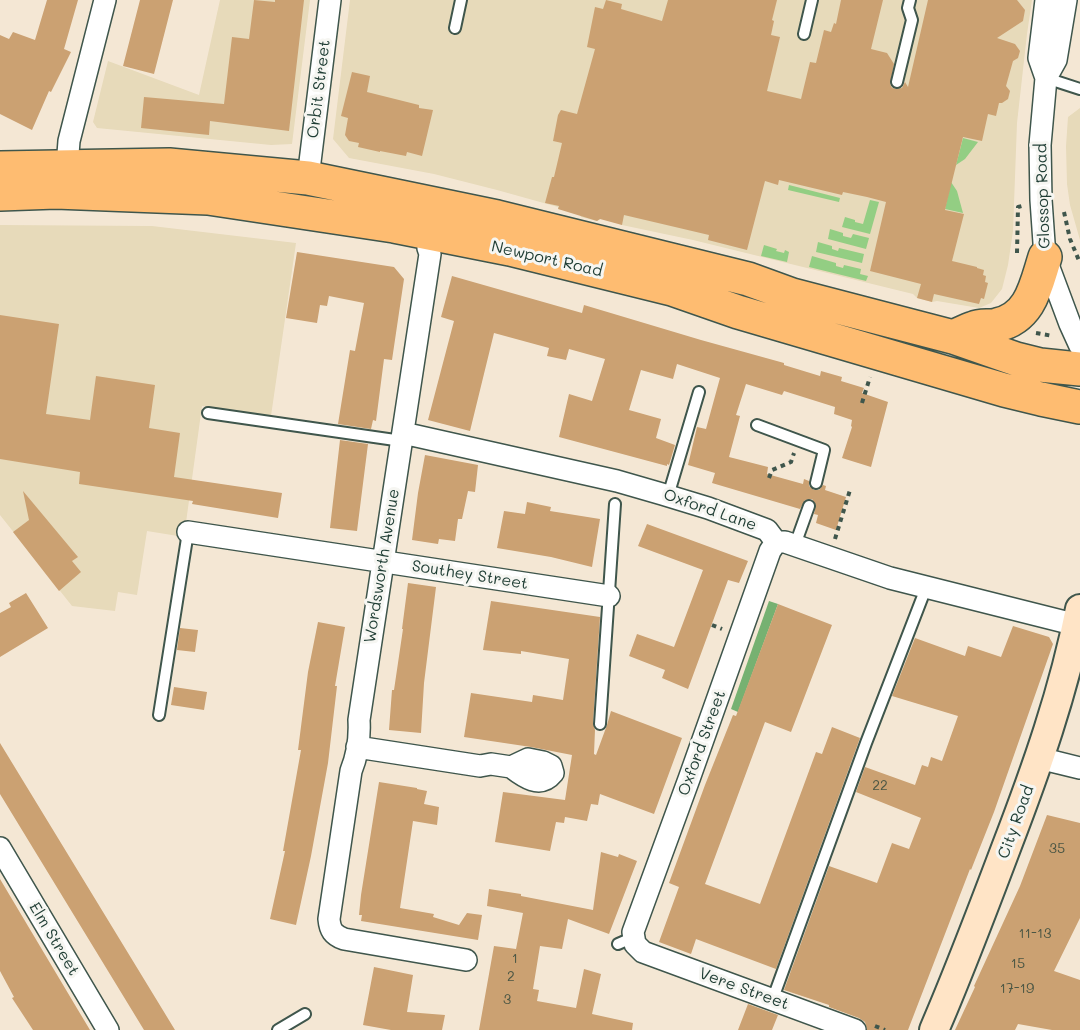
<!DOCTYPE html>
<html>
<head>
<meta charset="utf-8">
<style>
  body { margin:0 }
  canvas { display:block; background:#f4e7d4 }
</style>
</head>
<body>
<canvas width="1080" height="1030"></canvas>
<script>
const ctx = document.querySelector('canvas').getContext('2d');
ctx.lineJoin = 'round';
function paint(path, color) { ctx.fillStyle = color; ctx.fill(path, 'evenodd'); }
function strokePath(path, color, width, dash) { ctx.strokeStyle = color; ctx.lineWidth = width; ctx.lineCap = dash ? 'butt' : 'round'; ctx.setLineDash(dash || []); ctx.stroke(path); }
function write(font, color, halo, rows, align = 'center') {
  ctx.font = font + ' Mali,sans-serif'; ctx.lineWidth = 6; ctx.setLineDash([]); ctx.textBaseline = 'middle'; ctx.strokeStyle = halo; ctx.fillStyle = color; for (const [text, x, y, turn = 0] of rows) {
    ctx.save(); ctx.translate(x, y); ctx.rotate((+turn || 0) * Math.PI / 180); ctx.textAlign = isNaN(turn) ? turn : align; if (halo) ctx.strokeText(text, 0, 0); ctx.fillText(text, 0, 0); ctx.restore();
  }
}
paint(new Path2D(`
  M220,0H310L292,144L271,145L97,128L93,122L108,61L199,95Z
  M350,0H1032L1027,34L1017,123L1013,231L1008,265L1002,289L991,303L979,308L937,301L932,302L917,298L913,294L693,240L622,225L602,218L597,221L581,217L579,212L558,209V207L497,190L434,174L349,158L333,139Z
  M1080,108V240L1070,205L1067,184L1066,146L1068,117Z
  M0,225L152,226L296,243L271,416L202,406L184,537L147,531L137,595L118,592L115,611L72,606L0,515Z`), '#e7daba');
paint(new Path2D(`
  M963,138L978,142L965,159L956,165Z
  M951,182L957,191L963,213L945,209Z
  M789,185L840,198L839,202L788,190Z
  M870,200L879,202L870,234L842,227L845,217L855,220V222L863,224Z
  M830,229L843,233V236L851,238L853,234L869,238L866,249L828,239Z
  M818,242L832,246V249L838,251L839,248L864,254L862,263L816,252Z
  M764,245L777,249L776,251L784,253L785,250L789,252L787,262L761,256Z
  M812,256L836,263V266L843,268L844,265L861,269L860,274L868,276L866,281L809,267Z`), '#93ce83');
paint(new Path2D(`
  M769,601L778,604L738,712L731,709Z`), '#76b171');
paint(new Path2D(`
  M47,0H78L64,49L71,52L51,92L49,91L32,130L0,114V35L9,39L13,32L35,40Z
  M140,0H173L154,74L123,66Z
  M254,0L275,2V0H304L289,131L210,121L209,135L141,128L144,97L224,104L232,37L249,39Z
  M606,0L622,4L621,9L662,21L668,0H777L772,20L774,21L771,35L780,37L767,91L801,99L810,62L816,63L824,30L831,32L834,23L836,24L841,0H883L871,49L887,53L894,64L890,84L892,88L896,89L902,88L905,82L908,87L928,0H1017L1025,10L1023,21L997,38L1015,44L1020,51L1018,58L1013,61L1006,86L1010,91L1008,99L1002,103H999L996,116L988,114L982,141L963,137L945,210L964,214L952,261L977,267V268L984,270L983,275L986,276L985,282L988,283L984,299L981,298L979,304L934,294L932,302L917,298L921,284L870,271L886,202L867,197L843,192L842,195L779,180L778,185L765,181L747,250L708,240L709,235L624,215L622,225L600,219L597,221L558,209L559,206L545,203L552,177H554L562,143L553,141L558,115L561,110L577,114L595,49L587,47L595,7L603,9Z
  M352,72L370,76L367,92L419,105V108L433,110L422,156L407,152L406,156L380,151V152L358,147L359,143L349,141L345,135L348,118L341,116Z
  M297,252L394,267L404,279L392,360L384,359L376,421L373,420L371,429L338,424L350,350L355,351L364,303L329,296L327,306L320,305L317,323L286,318Z
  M452,276L582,313L584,305L701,340L784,363V365L820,376L821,371L842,377L841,381L864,388L862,393L888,402L871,467L842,458L852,427L851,426L852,420L834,414L835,407L784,391L782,395L746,384L736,415L740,416L729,457L768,467L767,474L803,484L804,479L809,481V486L814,490H819L823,485L826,486L825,490L846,497L836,530L816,523L818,515L814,514L816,505L812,499L805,500L800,509L712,483L715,473L688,465L697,427L706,429L720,378L677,364L673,379L641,370L629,410L661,419L656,438L675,445L669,465L667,464V466L559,437L569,394L592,401L605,359L569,349L566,360L547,356L549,348L494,333L470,431L428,420L454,321L441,317Z
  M0,315L59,324L46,414L90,420L96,376L155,385L149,428L180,433L174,477L282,493L278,518L192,504L193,501L79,484L80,472L0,459Z
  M340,440L368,444L357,531L330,528Z
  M425,455L478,465L475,492L468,491L462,519H458L455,541L439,539L438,544L412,540L418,493Z
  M23,491L78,557L72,561L81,572L59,591L13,532L29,520Z
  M527,502L551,507L550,511L600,519L592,567L551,557L497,548L504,511L525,514Z
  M647,524L748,561L739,583L728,580L688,689L662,678L665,670L629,656L637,634L674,647L703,570L638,546Z
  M408,583L436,587L424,683L421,733L389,730L392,690H394L403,629H402Z
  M26,593L48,628L0,657V613L11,607L9,603Z
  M491,601L600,617L593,723L595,730L594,754L596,755L607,725L611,711L682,738L654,814L600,794L598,805L591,804L587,821L565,817L564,823L556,822L550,851L495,842L503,792L565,800L572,755L531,747L464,737L471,693L532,702L533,695L563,700L569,659L521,651V654L483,650Z
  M778,604L832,625L791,732L765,722L705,884L760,904L816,752L822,754L832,727L860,738L776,969L696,939L691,954L659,942L679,887L669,883L705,785L733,715L736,716Z
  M318,622L345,627L335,686H337L328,763L311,856L296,925L270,919L285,851H283L301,750H298L308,672Z
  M1013,626L1049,637L1053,644L994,812L971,870L970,869L908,1030H867L865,1022L859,1018L829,1007V1005L784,990L829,866L877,883L892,843L909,849L921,818L856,792L865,767L915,785L922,765L928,767L931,757L942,761L958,716L892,696L915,638L965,656L968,646L1001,657Z
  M180,628L198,630L195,652L177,650Z
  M174,687L207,692L204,710L171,705Z
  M0,743L175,1030H144L0,794Z
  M379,782L417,788V789L427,791L424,804L439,807L437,825L413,821L400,908L434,914L433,917L459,925L467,913L482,915L478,940L361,921L362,915H359L361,895Z
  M1047,815L1080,823V918L1054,971L1080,980V1030H1052L1018,1024L1015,1030H955L975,987L974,986L1020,886Z
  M601,852L618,857L619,854L637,861L609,934L568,919L562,949L540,946L533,989L539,990L537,1001L576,1008L584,969L601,974L592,1014L633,1023L632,1030H479L494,946L516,949L523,913L487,906L489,889L521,894V896L593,910Z
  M0,879L78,1010L90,1030H33L12,998L14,997L0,971Z
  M374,967L413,975L407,1012L445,1015L442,1030H391L363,1025Z
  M748,1004L778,1015L772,1030H738Z`), '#cba172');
const service = new Path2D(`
  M455,28L461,0
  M804,34L812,0
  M1046,78L1080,89
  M897,82L912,20L908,8L910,0
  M208,413L402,441
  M757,425L824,450L816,483
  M668,496L699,392
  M795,545L809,506
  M159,715L188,532
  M600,724L615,504
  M618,944L634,937
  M769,998L776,990L866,743L926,588
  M278,1030L305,1014`);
const minor = new Path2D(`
  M1066,0L1056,60L1046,78L1040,145L1041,200L1045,257L1070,324L1080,346
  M1046,78L1039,58L1046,0
  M72,177L68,154L69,141L105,0
  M308,178L330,0
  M433,222L428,248L430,254L359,720C360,737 357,756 351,771L329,919C330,930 333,935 344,939L466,960
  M403,433L617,481L662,494L708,508L767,530L776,542
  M188,532L609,596
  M776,542L770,551L689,779L633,932L635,944L643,952L855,1030
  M776,542H785L890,578L1077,625
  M357,747L480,766L491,764L511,767L528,759L543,762L551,766L553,773C540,789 524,777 511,767
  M1039,758L1080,768
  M0,848L108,1030`);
const secondary = new Path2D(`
  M934,1030C960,970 983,909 1006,848C1036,770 1064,691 1080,609`);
const primary = new Path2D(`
  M0,168L169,165L308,178L497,217L748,279L792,295L953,337L1016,359L1040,365L1080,369
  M0,194L56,192L208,198L394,226L510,249L672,289L738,312L1004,390L1041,399L1080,407
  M953,337C960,334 967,330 974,328C981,325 990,327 997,325C1031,318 1036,285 1045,257`);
strokePath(service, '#3f564c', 14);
strokePath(minor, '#3f564c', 24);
strokePath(secondary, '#3f564c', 32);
strokePath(primary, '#3f564c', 36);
strokePath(new Path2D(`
  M1064,212L1070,239L1080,263
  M1017,253L1018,207L1022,206
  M1036,333L1053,336
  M862,403L870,377
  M769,478L772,470L791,462L794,453
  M835,539L850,490
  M712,625L722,629
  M875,1026L885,1030`), '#3f564c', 4, [4.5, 4.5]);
strokePath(service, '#fff', 10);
strokePath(minor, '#fff', 21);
strokePath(secondary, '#ffe4c6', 28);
strokePath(primary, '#febc71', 33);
write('14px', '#4a5644', null, [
  ["22",880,786],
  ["35",1057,849],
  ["11-13",1035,934],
  ["1",515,959],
  ["15",1018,964],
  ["2",511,977],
  ["17-19",1017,989],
  ["3",507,1000]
]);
write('16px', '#1f3d34', '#f6f6f2', [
  ["Orbit Street",319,89,-83],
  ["Glossop Road",1043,196,-92],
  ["Newport Road",547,259,13],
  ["Oxford Lane",710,510,19],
  ["Wordsworth Avenue",382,566,-81],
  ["Southey Street",470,575,9],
  ["Oxford Street",702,743,-70],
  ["City Road",1016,822,-70],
  ["Elm Street",54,939,59],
  ["Vere Street",744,989,20]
]);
</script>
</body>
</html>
